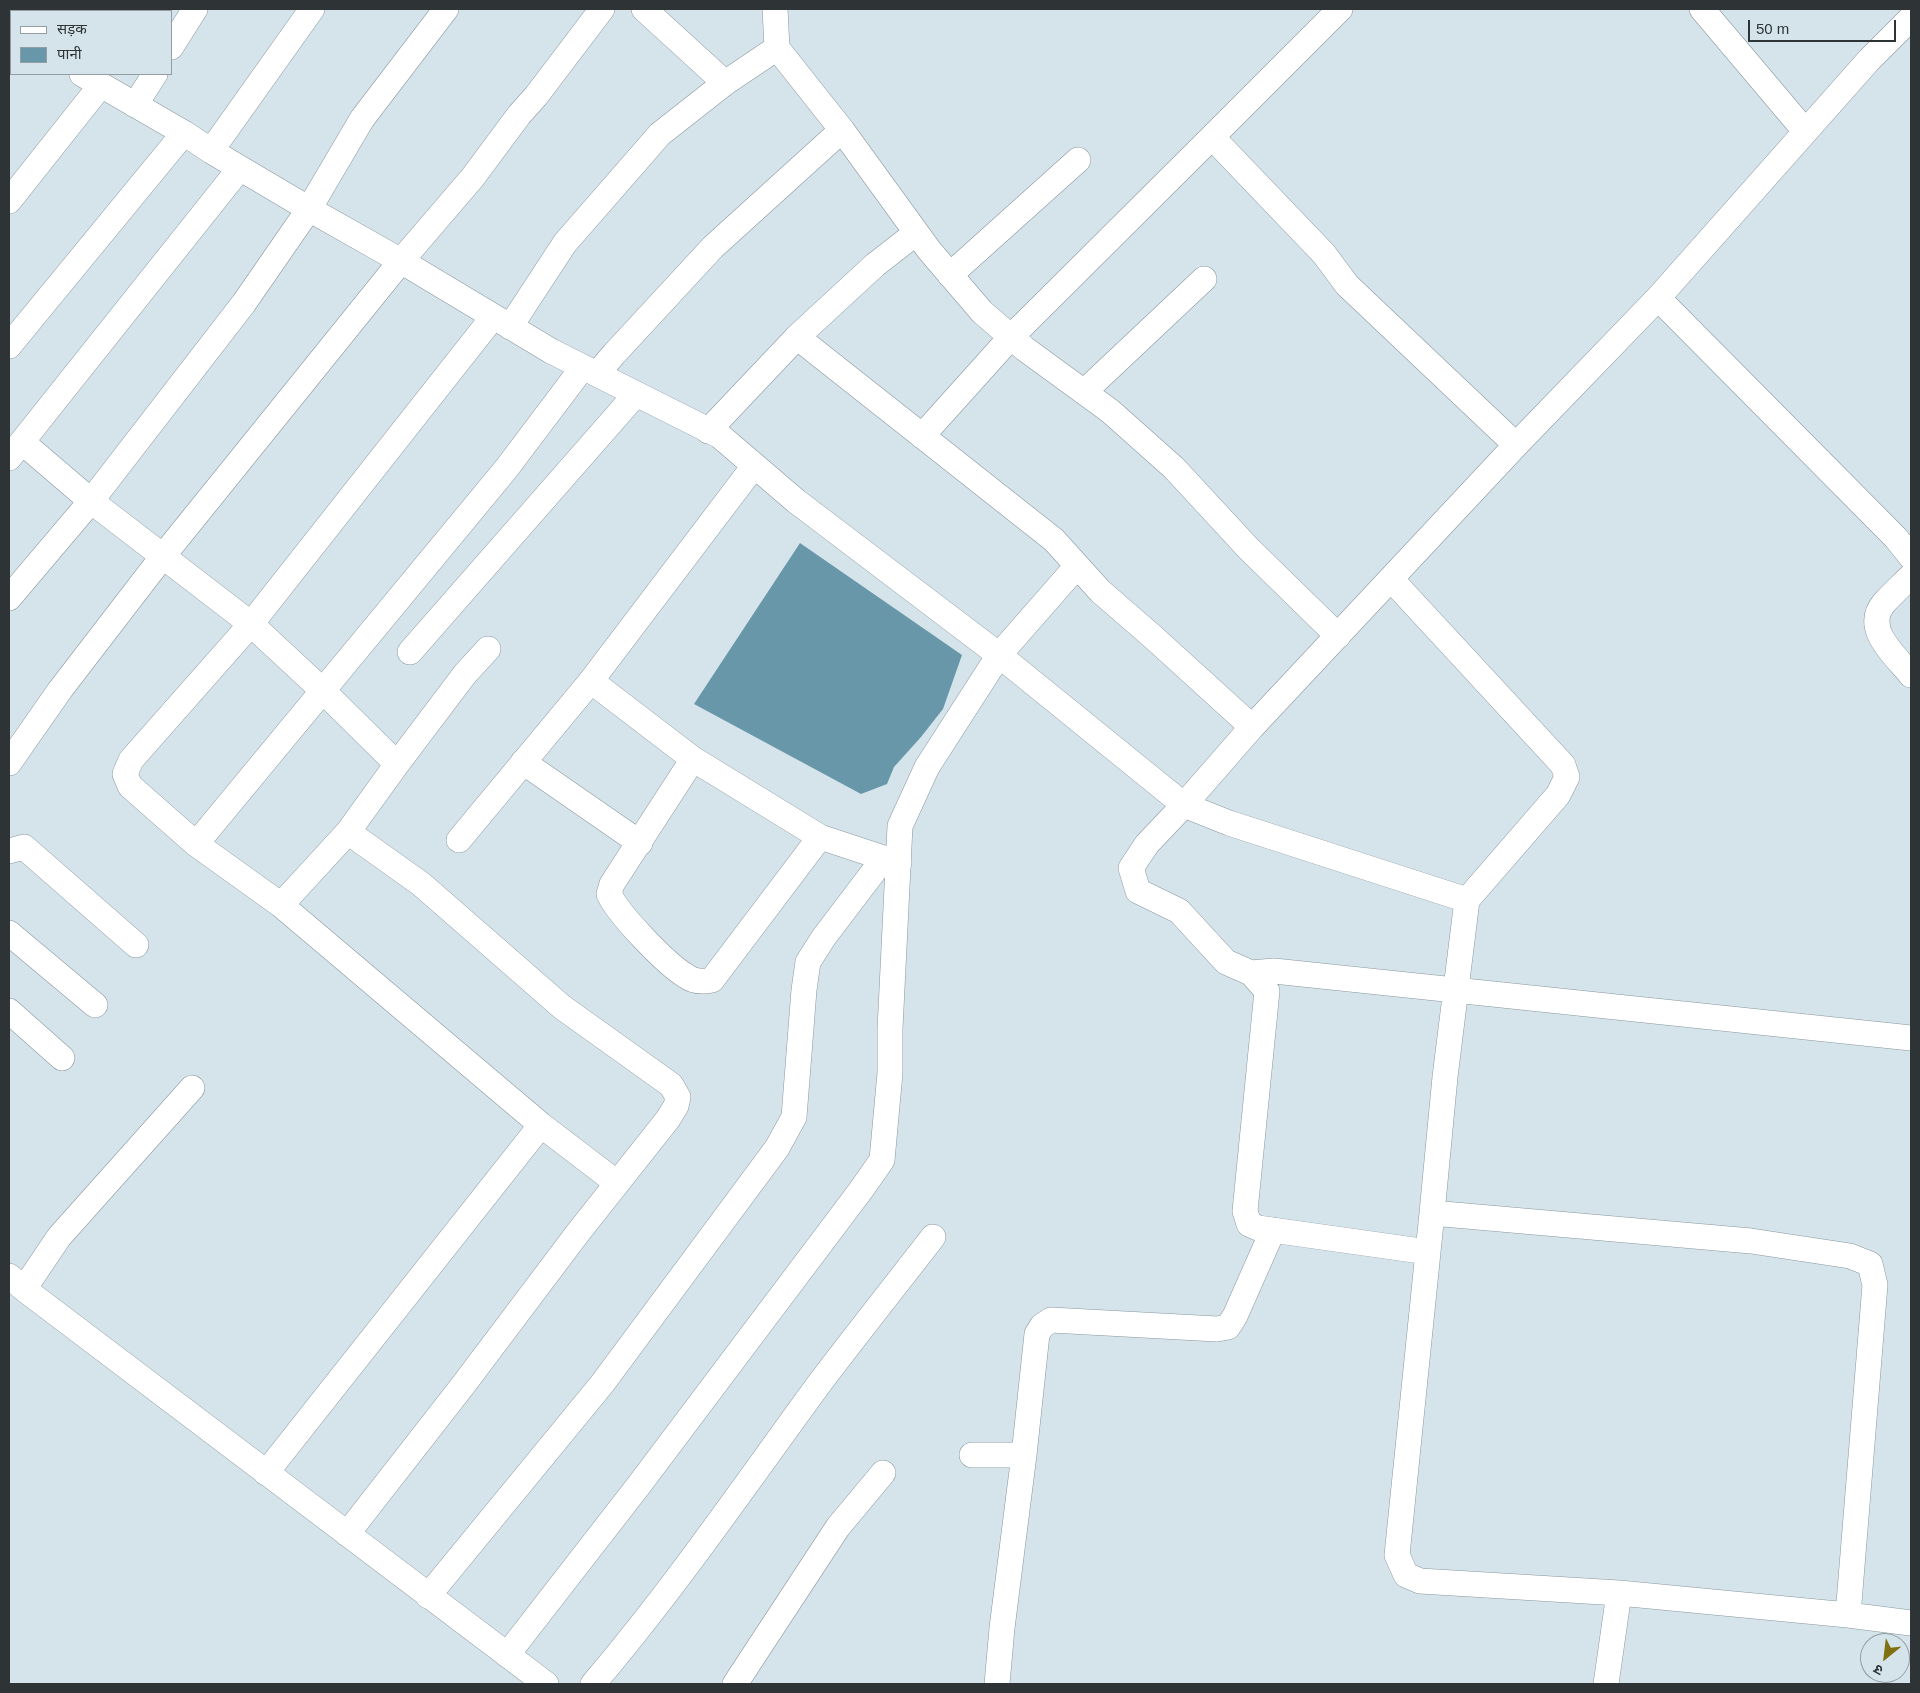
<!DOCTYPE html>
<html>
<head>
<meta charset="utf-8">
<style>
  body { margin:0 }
  #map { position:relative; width:1920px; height:1693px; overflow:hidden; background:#d5e4eb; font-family:Helvetica,"Noto Sans Devanagari",sans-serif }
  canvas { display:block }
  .frame { position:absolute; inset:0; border:10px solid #2e3436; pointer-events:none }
  .legend { position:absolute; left:10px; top:10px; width:162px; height:65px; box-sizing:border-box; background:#d5e4eb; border:1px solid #929ea3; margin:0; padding:6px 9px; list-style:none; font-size:15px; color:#2e3436 }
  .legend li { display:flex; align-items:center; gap:10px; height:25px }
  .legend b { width:25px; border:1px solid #929ea3 }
  .north { position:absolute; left:1860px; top:1633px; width:50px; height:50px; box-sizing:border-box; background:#d5e4eb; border:1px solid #929ea3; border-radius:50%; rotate:209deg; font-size:14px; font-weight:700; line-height:20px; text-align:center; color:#2e3436 }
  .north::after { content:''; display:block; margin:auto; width:18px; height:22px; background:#81700f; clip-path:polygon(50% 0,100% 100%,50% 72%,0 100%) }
  .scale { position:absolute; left:1748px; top:20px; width:148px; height:22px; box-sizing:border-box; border:2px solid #2e3436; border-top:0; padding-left:6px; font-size:15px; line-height:18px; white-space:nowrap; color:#2e3436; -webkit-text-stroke:4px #d5e4eb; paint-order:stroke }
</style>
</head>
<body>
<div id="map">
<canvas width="1920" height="1693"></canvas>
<div class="frame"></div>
<ul class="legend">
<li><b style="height:6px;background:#fff"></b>सड़क</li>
<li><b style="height:14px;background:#6997aa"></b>पानी</li>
</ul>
<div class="north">उ</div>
<div class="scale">50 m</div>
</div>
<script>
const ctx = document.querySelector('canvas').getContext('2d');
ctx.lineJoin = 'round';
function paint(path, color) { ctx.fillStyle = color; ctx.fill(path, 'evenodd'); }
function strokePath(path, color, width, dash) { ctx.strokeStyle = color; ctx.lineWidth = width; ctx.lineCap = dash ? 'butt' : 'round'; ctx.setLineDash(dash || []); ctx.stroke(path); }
paint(new Path2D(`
  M800,543L962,655L943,709L921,737L894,767L887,784L861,794L694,704Z`), '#6997aa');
const minor = new Path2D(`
  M644,9L725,83
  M775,9L777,48L842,130L929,250L982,312L1025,349L1110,411L1174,468L1248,548L1338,636
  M1340,9L1212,137L1324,254L1347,285L1516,445
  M1702,9L1805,131
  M70,11L71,9
  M9,26L11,28
  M171,47L195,9
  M82,74L184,133L211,151L309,209L401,261L551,351L720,436L796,501L999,655L1184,805L1252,727L1516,445L1658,298L1869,60L1911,18
  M135,105L155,74
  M211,151L312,9
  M9,201L101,85
  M950,275L1078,160
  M1658,298L1896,538L1911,557
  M493,317L251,624L131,760L125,774L130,786L196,844L281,905L541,1125L617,1183
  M510,327L565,243L660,134L725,83L777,48
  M797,337L875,265L916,233
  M9,346L184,133
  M597,374L614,354L713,247L842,130
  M1084,392L1204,279
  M708,431L797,337L1054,540L1100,591L1153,637L1252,727
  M922,436L1011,337L1212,137
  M22,442L91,501L251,624L322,690L397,764
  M9,458L240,168
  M1911,576C1902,585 1892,594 1884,603C1862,629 1896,656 1911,675
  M1391,579L1563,765L1567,777L1558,795L1467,900L1445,1077L1432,1213
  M9,598L91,501L244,303L309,209L362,119L446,9
  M410,652L636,394
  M591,681L693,759L820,837L899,863
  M693,759L612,884L609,894C618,914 666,964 686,976C694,982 702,982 712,980L820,837
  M523,762L640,843
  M9,763L60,690L163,556L401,261L473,177L519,115L536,96L602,9
  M459,840L591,681L754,466
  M196,844L506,469L583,367
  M9,851L24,847L136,945
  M281,905L348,832L397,764L465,674L488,649
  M9,933L95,1005
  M1251,973L1274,971L1911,1038
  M9,1011L62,1058
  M1428,1252L1258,1228L1249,1224L1245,1211L1267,991L1251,973L1226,962L1179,911L1138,891L1131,868L1147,844L1184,805L1229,823L1467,900
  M9,1276L24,1289L546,1684
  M24,1289L59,1237L192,1088
  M972,1455H1024L1037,1334L1042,1326L1051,1320L1217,1329L1228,1327L1235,1316L1273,1230
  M266,1473L541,1125
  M347,1534L464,1384L577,1234L668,1119L676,1106L678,1097L671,1085L562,1007L421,884L348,832
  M1619,1593L1848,1615L1911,1623
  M428,1596L602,1384L777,1148L794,1117L804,990L808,962L824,937L884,858
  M507,1655L639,1485L861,1190L882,1160L890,1073V1029L900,826L927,767L999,655L1077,566
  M593,1684C674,1589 745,1485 819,1384C856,1335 895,1286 933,1237
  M735,1684L838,1527L883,1473
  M997,1684L1002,1628L1024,1455
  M1606,1684L1619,1593L1420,1581L1406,1575L1397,1555L1432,1213L1751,1241L1850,1256L1870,1264L1875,1285L1848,1615`);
strokePath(minor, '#89979e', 26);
strokePath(minor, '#fff', 25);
</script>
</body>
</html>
